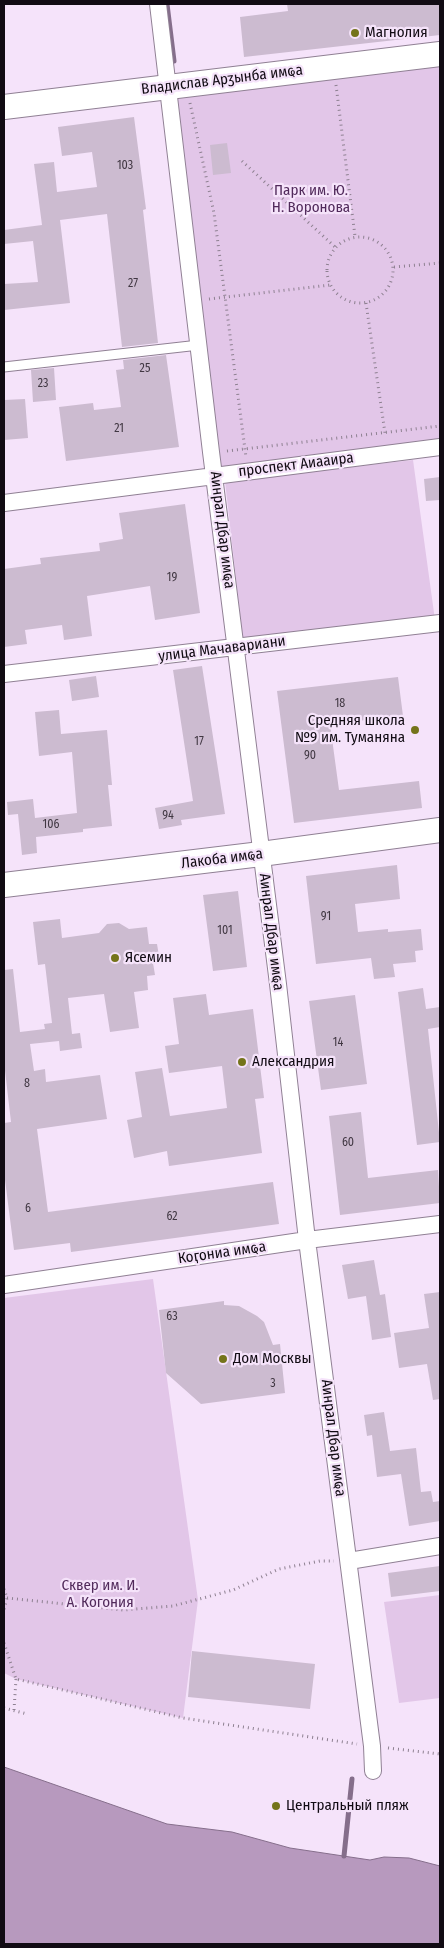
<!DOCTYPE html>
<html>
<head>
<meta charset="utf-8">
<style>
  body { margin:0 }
  #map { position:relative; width:444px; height:1948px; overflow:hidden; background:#f5e3fa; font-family:"Fira Sans Condensed",sans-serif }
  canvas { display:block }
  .frame { position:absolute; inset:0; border:5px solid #110b13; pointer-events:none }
</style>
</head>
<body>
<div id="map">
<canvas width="444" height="1948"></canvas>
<div class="frame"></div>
</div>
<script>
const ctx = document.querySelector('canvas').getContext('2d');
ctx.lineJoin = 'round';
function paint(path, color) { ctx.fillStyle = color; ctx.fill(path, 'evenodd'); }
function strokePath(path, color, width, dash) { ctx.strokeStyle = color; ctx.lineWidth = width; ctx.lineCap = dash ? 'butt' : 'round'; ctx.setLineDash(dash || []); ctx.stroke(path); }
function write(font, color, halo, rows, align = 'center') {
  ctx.font = font + ' "Fira Sans Condensed",sans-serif'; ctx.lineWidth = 4.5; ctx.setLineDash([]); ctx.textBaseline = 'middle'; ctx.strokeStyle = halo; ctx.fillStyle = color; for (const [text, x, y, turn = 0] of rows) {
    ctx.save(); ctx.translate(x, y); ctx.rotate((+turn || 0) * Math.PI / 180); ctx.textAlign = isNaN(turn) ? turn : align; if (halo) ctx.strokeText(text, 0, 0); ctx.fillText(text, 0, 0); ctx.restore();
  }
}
paint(new Path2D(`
  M440,54V447L215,476L168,87Z
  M413,460L435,620L243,641L225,481Z
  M153,1279L198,1600L183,1718L16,1679L4,1673V1298Z
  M440,1595V1698L399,1703L384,1602Z`), '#e2c6e8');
const water = new Path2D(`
  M4,1767L167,1824L232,1832L290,1848L370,1860L384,1857L409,1858L440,1866V1944H4Z`);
paint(water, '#b799be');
strokePath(water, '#856e8b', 1);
strokePath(new Path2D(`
  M167,4L174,61
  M344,1856L352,1779`), '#856e8b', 5);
paint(new Path2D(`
  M287,4H440V35L244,57L240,17L288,11Z
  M134,117L146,209L143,210L158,343L122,347L107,214L60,220L70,303L4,310V284L38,282L33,241L4,244V230L42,225L34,164L54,162L57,192L97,187L92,152L62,156L58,127Z
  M227,143L231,173L213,175L210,145Z
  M166,355L179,447L66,461L59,407L93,403L94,410L121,407L116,370L124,369L123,360Z
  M54,368L56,400L33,402L31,370Z
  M25,399L28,438L4,440V400Z
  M440,477V500L426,501L424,479Z
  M185,504L200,613L155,620L150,586L87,596L92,636L64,640L62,625L25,630L27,644L4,647V569L41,564L40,558L100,551L99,543L123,539L119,513Z
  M202,666L225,814L181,820L182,825L159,829L155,808L193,801L173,670Z
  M96,676L99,697L72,701L69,680Z
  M398,677L403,716L330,724L339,790L419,781L422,808L294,823L277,691Z
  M59,710L61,734L107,730L112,785H108L112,826L83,829V832L36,837L37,853L22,855L18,814L8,815L7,802L33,799L35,818L77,813L72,752L39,756L35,712Z
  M397,865L400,899L355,904L358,932L388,929V932L421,929L423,950L415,951L416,962L393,964L395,977L374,979L371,958L316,964L306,876Z
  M238,891L247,967L213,971L203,895Z
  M60,919L62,938L99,933L107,924L119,923L129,929L147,927L149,944H157L160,962L153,963L155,975L147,976L148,990L134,992L139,1028L110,1032L104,994L68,998L72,1034L80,1033L82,1048L60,1051L59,1041L30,1044L34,1071L45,1069L46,1082L100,1075L107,1119L37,1129L48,1212L273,1182L279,1224L71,1252L70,1243L14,1250L4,1172V1123L11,1122L4,1062V970L13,969L20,1032L45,1029L44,1024L52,1023L45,964L38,965L33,922Z
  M423,988L426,1009L440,1007V1027L428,1029L440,1142L417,1145L398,992Z
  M206,994L209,1015L253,1009L264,1098L255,1099L262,1153L169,1166L167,1151L134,1158L127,1120L142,1117L135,1072L162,1068L170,1116L227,1108L222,1066L169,1073L165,1046L179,1044L173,998Z
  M355,995L367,1084L321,1090L309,1001Z
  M361,1112L368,1178L438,1170L440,1203L340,1215L329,1116Z
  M374,1260L380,1295L385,1294L391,1337L372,1340L366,1296L348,1299L342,1265Z
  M440,1292V1399L433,1400L427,1364L399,1368L394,1333L429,1328L424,1294Z
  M224,1301V1305L239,1306L257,1316L264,1322L273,1345L280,1344L285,1393L201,1404L166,1373L159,1310Z
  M384,1412L390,1451L416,1448L421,1492L431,1491L433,1502L440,1501V1521L409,1526L401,1474L377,1477L372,1435L367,1436L364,1415Z
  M440,1566V1591L391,1597L388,1573Z
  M192,1651L315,1664L310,1709L188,1697Z`), '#ccbbd0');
const lane = new Path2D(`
  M4,367L199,345`);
const street = new Path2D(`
  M158,4L211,452L278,984L307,1240L372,1746L373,1771
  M4,503L440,447
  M4,674L440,623
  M4,1285L307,1240L440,1224
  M349,1561L440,1546`);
const secondary = new Path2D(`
  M4,107L440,54
  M4,885L261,854L440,830`);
strokePath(lane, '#908094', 11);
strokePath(street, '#908094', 18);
strokePath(secondary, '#908094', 26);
strokePath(new Path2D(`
  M336,85L355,236
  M190,103L214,213L246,457
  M242,161L335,247
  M327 270a33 33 0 1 1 66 0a33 33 0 1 1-66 0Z
  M394,267L440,263
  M209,299L330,285
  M366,303L385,433
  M227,451L440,426
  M4,1589L7,1598L4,1610
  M7,1598L123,1610L173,1606L233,1590L279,1569L320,1561H334
  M4,1643L16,1679L183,1718L357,1744
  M4,1708L27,1714
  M14,1710L16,1679
  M388,1748L440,1754`), '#8e8191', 3, [1, 4]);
strokePath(lane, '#fff', 9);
strokePath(street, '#fff', 16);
strokePath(secondary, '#fff', 24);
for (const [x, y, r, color] of [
  [355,33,5,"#74741a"],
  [415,730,5,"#74741a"],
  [115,958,5,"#74741a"],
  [242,1062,5,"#74741a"],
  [223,1359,5,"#74741a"],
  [276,1806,5,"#74741a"]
]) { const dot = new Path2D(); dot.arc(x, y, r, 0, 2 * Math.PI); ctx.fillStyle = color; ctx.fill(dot); strokePath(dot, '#f5e3fa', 2); }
write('12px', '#403742', null, [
  ["103",125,166],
  ["27",133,284],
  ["25",145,369],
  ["23",43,384],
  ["21",119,429],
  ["19",172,578],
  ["18",340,704],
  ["17",199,742],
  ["90",310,756],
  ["94",168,816],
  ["106",51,825],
  ["91",326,917],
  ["101",225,931],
  ["14",338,1043],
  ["8",27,1084],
  ["60",348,1143],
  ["6",28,1209],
  ["62",172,1217],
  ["63",172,1317],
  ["3",273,1384]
]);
write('15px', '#110b13', '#f5e3fa', [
  ["Магнолия",365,33],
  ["Средняя школа",405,721,"right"],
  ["№9 им. Туманяна",405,738,"right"],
  ["Ясемин",125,958],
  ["Александрия",252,1062],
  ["Дом Москвы",233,1359],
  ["Центральный пляж",286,1806]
], 'left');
write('15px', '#110b13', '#f5e3fa', [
  ["Владислав Арӡынба имҩа",222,80,-7],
  ["проспект Аиааира",296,465,-7],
  ["Аинрал Дбар имҩа",222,530,83],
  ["улица Мачавариани",222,649,-7],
  ["Лакоба имҩа",222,859,-7],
  ["Аинрал Дбар имҩа",271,932,83],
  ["Коӷониа имҩа",222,1253,-8],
  ["Аинрал Дбар имҩа",333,1438,83]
]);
write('15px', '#512a5b', '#f5e3fa', [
  ["Парк им. Ю.",311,191],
  ["Н. Воронова",311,208],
  ["Сквер им. И.",100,1586],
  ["А. Когония",100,1603]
]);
</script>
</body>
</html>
